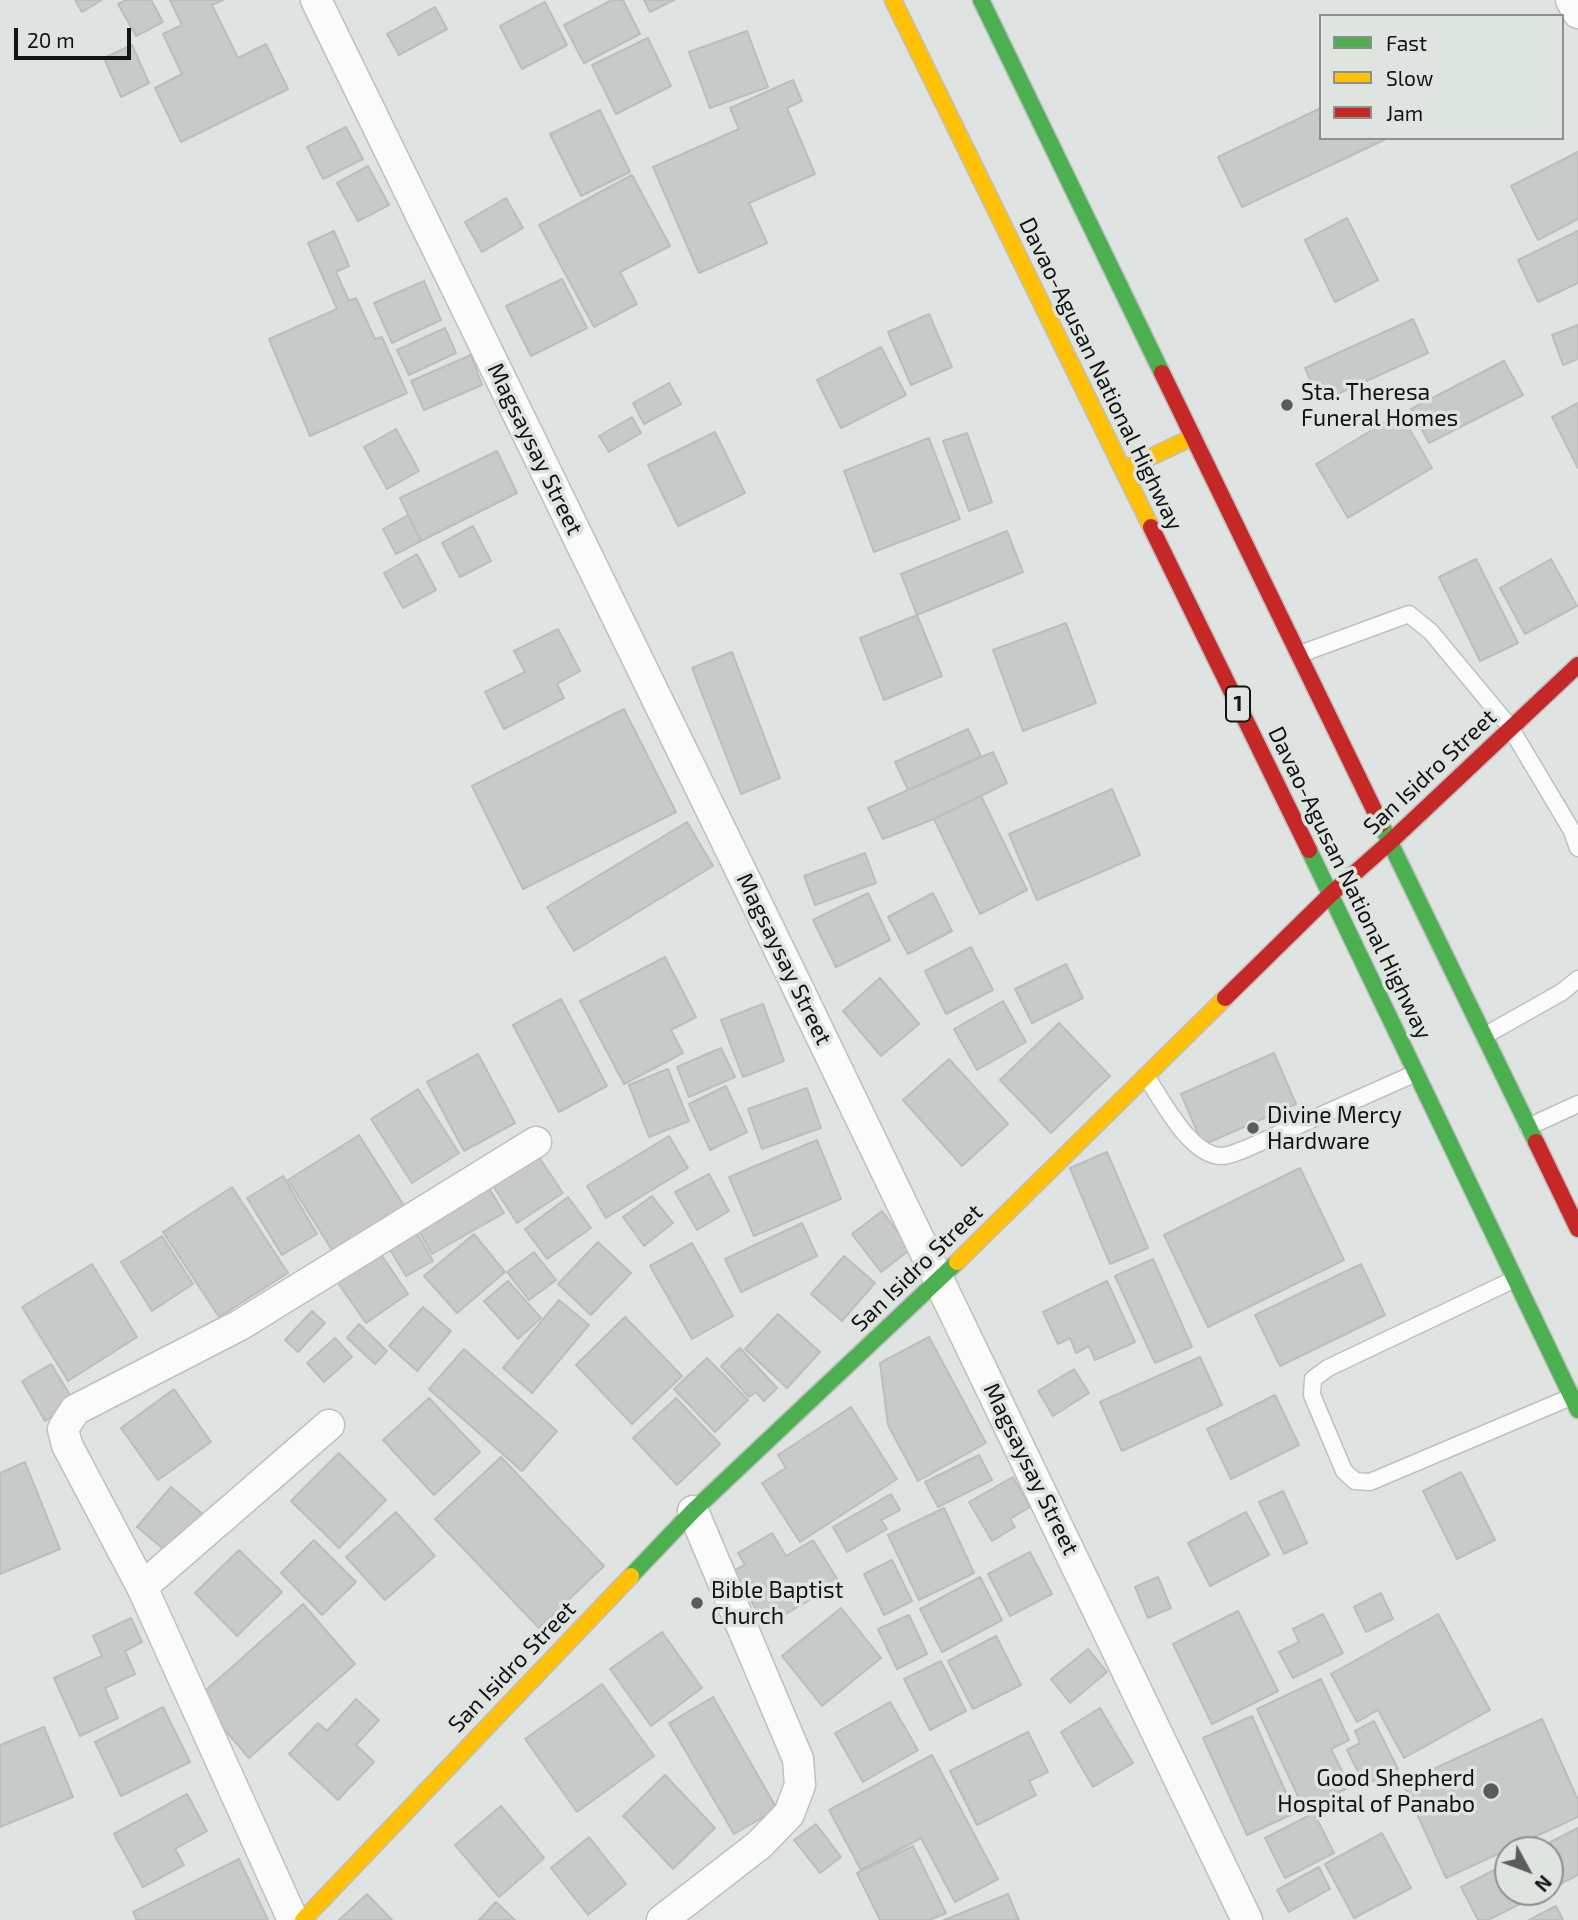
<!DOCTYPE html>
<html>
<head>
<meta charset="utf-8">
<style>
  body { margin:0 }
  #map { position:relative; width:1578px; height:1920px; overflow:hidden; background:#dfe3e1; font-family:"Exo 2",sans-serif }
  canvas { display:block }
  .legend { position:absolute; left:1319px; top:14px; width:245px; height:126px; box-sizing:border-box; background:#dee4e0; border:2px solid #8c918e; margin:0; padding:9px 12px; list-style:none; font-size:21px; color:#111412 }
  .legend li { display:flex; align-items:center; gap:14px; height:35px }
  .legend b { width:35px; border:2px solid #8c918e }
  .north { position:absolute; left:1494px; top:1836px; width:70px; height:70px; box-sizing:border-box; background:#dee4e0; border:2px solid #8c918e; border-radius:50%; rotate:131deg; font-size:19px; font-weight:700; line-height:28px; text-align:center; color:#111412 }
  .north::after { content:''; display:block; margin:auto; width:24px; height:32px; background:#595c5a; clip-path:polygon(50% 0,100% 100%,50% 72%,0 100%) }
  .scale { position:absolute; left:14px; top:28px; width:117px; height:32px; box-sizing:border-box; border:4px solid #111412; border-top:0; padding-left:9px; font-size:21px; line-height:24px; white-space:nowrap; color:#111412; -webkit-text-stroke:5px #dee4e0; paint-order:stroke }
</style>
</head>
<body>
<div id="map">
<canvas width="1578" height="1920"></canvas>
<ul class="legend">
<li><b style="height:9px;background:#4caf50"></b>Fast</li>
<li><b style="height:9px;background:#ffc107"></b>Slow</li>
<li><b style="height:9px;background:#c62828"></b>Jam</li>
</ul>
<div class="north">N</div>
<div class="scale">20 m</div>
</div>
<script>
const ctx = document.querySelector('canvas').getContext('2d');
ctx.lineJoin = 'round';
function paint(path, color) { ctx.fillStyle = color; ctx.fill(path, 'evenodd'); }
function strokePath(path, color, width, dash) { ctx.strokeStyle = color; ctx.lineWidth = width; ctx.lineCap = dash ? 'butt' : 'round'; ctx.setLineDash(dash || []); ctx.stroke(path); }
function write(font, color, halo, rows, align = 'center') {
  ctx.font = font + ' "Exo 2",sans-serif'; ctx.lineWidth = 7; ctx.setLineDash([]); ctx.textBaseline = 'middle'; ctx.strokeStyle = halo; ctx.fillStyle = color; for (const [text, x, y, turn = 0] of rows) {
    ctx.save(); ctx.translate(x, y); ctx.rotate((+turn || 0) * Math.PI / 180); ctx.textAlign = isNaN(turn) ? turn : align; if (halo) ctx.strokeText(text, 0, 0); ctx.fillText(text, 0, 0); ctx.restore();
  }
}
const building = new Path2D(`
  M75,0H102L82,12Z
  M126,0H151L163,22L136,36L118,4Z
  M170,0H223L212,5L238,58L266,44L288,89L181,142L155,88L182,74L163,34L182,25Z
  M612,0H623L640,34L584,63L564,25Z
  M644,0H674L650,12Z
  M545,2L567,45L522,69L500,26Z
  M435,7L447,29L399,55L387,34Z
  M747,31L768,87L710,108L689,52Z
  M648,38L671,86L616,114L592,65Z
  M132,45L149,83L121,97L104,58Z
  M793,80L802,101L787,108L815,174L749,203L767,243L699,273L653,167L739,129L730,108Z
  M1321,108V138L1386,139L1242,207L1218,157Z
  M600,110L630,172L581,196L550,134Z
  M346,127L363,159L323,179L307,147Z
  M1578,152V219L1538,240L1511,186Z
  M368,166L389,205L358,221L337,183Z
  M632,175L670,246L620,272L637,304L594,327L539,225Z
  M506,198L523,228L482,252L465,222Z
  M1347,218L1378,280L1335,302L1305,240Z
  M334,231L349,266L336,272L349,301L356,298L375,339L382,337L407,393L310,436L269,339L337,309L308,243Z
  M1578,231V283L1538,302L1518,260Z
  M562,279L587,328L531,356L506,306Z
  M424,281L441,320L392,343L374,303Z
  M929,314L952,367L911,385L888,332Z
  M1413,319L1428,353L1320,402L1305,368Z
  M1578,325V359L1563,365L1552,335Z
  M445,328L456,353L409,375L397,350Z
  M881,347L906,395L841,428L817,380Z
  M471,355L482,385L424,410L411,381Z
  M1504,361L1523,395L1429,443L1411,409Z
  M669,383L681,404L644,424L633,403Z
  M1578,403V468L1552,417Z
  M1400,413L1432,468L1348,518L1316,464Z
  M632,417L641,433L609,452L599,436Z
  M396,429L419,471L387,489L364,447Z
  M715,432L745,493L678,526L648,465Z
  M967,433L992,502L969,511L943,441Z
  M929,438L960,519L874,552L844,471Z
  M497,451L517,493L421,541L400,498Z
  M408,515L421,541L396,554L383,529Z
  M473,526L491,561L460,577L442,543Z
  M1007,531L1023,572L917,615L901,574Z
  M417,554L436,590L403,608L384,573Z
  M1476,559L1518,643L1480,661L1439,577Z
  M1551,559L1577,606L1525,634L1500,588Z
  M917,615L942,676L884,700L860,638Z
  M1066,623L1096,703L1023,731L993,650Z
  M558,629L580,671L557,684L564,698L504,729L485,692L525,672L514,651Z
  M732,652L780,778L741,794L692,668Z
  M624,709L676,812L523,889L472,786Z
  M968,729L981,756L908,790L895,762Z
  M993,752L1007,783L934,819L883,839L868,808Z
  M1112,789L1140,855L1037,900L1009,834Z
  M981,796L1027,890L980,914L934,819Z
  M687,822L713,866L574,951L547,907Z
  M865,853L876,883L815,905L804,876Z
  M868,893L890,940L836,967L813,920Z
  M933,893L952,931L908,954L888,917Z
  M971,947L993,990L946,1014L925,971Z
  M665,957L696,1017L671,1030L683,1053L624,1084L580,1001Z
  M1066,964L1083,998L1032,1023L1015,989Z
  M880,978L919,1024L881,1056L843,1011Z
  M561,999L607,1086L559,1112L513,1025Z
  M1003,1001L1026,1042L977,1070L954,1029Z
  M763,1004L784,1061L743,1077L721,1020Z
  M1059,1023L1110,1076L1051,1133L1000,1080Z
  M721,1048L735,1077L689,1097L677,1067Z
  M1274,1053L1296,1104L1203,1145L1181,1094Z
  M478,1054L515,1123L464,1151L427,1082Z
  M949,1059L1008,1124L962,1166L903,1100Z
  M668,1069L689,1121L649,1137L629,1085Z
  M726,1086L747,1132L710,1150L689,1104Z
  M807,1088L821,1128L762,1149L748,1109Z
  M418,1089L459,1153L412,1183L371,1119Z
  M359,1135L408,1212L337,1258L288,1180Z
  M669,1136L688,1168L606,1218L587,1186Z
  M817,1140L841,1199L754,1236L729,1177Z
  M535,1151L563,1193L517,1223L490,1181Z
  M1107,1152L1148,1248L1110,1264L1070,1168Z
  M1300,1168L1344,1260L1208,1327L1164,1235Z
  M709,1174L729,1211L697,1230L675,1192Z
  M283,1176L317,1234L282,1255L247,1198Z
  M487,1185L504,1213L432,1254L416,1226Z
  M232,1187L288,1273L219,1317L163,1232Z
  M652,1196L673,1223L644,1246L623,1217Z
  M568,1197L591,1228L547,1259L525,1229Z
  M882,1211L911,1249L881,1272L852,1234Z
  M802,1223L817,1256L741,1292L725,1259Z
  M416,1232L433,1261L406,1276L389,1248Z
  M474,1234L505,1272L457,1313L424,1276Z
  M162,1236L193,1284L152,1311L121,1262Z
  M598,1242L631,1273L591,1315L558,1284Z
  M692,1243L733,1316L692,1339L650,1266Z
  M534,1252L556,1280L529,1300L507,1272Z
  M380,1253L408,1294L366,1323L338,1283Z
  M844,1256L875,1283L842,1321L811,1294Z
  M1153,1259L1192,1347L1155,1363L1115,1276Z
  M92,1264L137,1337L68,1381L22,1307Z
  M1361,1264L1385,1315L1280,1366L1255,1315Z
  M508,1281L541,1318L518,1339L484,1301Z
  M1107,1281L1135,1342L1095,1360L1089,1346L1076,1353L1070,1338L1058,1344L1043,1312Z
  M559,1300L589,1325L532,1393L503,1368Z
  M423,1307L451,1331L417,1371L389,1346Z
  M312,1311L325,1323L298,1352L285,1340Z
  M778,1314L820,1352L787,1388L745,1349Z
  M625,1317L682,1376L632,1424L576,1365Z
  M359,1324L387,1351L375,1364L347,1338Z
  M929,1337L986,1443L918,1481L888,1425L880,1363Z
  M335,1338L352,1357L324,1382L307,1363Z
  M740,1348L777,1388L764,1401L756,1392L749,1397L721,1366Z
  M464,1349L557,1431L522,1471L429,1389Z
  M1200,1357L1222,1405L1122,1451L1100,1402Z
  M707,1358L748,1400L715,1432L674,1389Z
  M51,1364L75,1403L45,1421L22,1381Z
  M1074,1369L1089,1393L1053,1416L1038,1391Z
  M174,1389L211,1442L158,1480L121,1428Z
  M1275,1395L1299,1445L1231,1479L1207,1429Z
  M429,1398L480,1452L434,1495L383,1440Z
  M676,1398L720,1444L677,1485L633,1438Z
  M851,1407L897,1479L800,1542L762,1483L786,1468L778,1455Z
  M339,1453L386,1500L339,1548L291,1501Z
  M979,1455L992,1480L938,1507L925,1482Z
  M501,1457L604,1566L539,1628L435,1519Z
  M25,1462L60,1549L0,1574V1473Z
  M1461,1472L1495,1540L1457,1559L1423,1491Z
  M1013,1477L1030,1507L1010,1519L1015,1527L992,1541L969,1502Z
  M171,1487L205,1516L172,1556L137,1527Z
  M1283,1491L1307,1543L1284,1554L1259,1502Z
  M891,1494L900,1510L881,1520L887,1529L847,1552L833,1527Z
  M944,1508L974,1573L919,1600L888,1535Z
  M396,1512L435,1556L385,1600L346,1557Z
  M1246,1512L1269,1555L1210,1586L1188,1543Z
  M772,1533L786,1556L813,1540L839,1582L766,1626L733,1571L745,1565L738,1553Z
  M314,1540L356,1582L322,1615L281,1573Z
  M239,1550L282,1592L237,1636L195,1593Z
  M1030,1552L1052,1594L1010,1616L988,1574Z
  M892,1560L912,1601L884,1615L864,1574Z
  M980,1577L1002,1620L942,1652L920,1609Z
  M1158,1577L1171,1608L1148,1618L1135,1587Z
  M1381,1593L1393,1619L1366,1632L1354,1607Z
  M303,1604L355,1664L249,1758L197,1698Z
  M841,1608L881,1658L822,1706L782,1656Z
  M1238,1611L1278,1691L1212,1724L1173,1644Z
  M1323,1614L1343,1653L1293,1678L1279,1652L1299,1642L1293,1629Z
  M1438,1614L1490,1710L1404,1758L1378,1710L1357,1722L1331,1674Z
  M909,1615L927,1654L897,1669L878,1629Z
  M131,1618L142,1642L125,1651L135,1674L105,1688L118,1718L80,1736L54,1678L102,1656L93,1636Z
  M662,1632L702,1688L651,1726L610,1669Z
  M996,1636L1021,1685L973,1709L948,1661Z
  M1088,1649L1107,1672L1070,1703L1051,1679Z
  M941,1661L966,1711L930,1730L904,1679Z
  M1321,1679L1349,1740L1331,1749L1350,1787L1304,1809L1257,1709Z
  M602,1684L654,1756L577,1812L525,1739Z
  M713,1697L777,1809L734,1834L669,1723Z
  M356,1699L379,1720L356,1745L374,1762L338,1800L289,1754L318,1723L327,1731Z
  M890,1702L918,1750L863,1782L835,1733Z
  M163,1707L190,1762L121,1796L95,1742Z
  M1100,1708L1133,1763L1093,1787L1061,1732Z
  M1252,1716L1295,1813L1247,1835L1203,1738Z
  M1542,1719L1578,1800V1817L1446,1878L1403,1783Z
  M1374,1721L1398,1769L1365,1785L1347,1750L1360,1743L1355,1731Z
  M44,1727L73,1797L0,1827V1745Z
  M1028,1732L1048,1772L1029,1781L1036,1795L977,1825L950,1771Z
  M932,1755L998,1879L955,1902L921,1838L861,1870L829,1810Z
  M665,1775L715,1828L673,1869L623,1816Z
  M187,1794L207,1831L175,1849L184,1865L143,1887L114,1834Z
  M501,1806L544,1858L499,1897L455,1845Z
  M1314,1813L1334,1853L1285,1878L1265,1838Z
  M816,1824L841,1857L820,1873L794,1840Z
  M1578,1828V1875L1550,1889V1850H1535Z
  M1382,1833L1411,1888L1354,1918L1325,1864Z
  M589,1837L626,1884L588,1915L551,1868Z
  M913,1846L946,1913L930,1920H880L857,1873Z
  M239,1859L268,1920H137L133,1912Z
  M1508,1863V1892H1544L1488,1920H1478L1461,1887Z
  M1319,1867L1330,1889L1289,1912L1277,1890Z
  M367,1894L392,1920H339Z
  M1008,1894L1019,1920H944Z
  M496,1902L515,1920H479Z
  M1556,1906L1563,1920H1529Z`);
paint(building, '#c7cac8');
strokePath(building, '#bbbebc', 2);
const lane = new Path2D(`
  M1300,654L1409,614L1431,632L1510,727L1572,831L1578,848
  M1484,1036L1562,992L1578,979
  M1146,1076C1162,1100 1190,1156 1222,1156C1229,1156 1236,1152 1243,1150L1416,1073
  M1528,1127L1578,1104
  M1515,1279L1328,1368L1313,1379L1312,1395L1344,1471L1355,1481L1370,1482L1571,1397`);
const street = new Path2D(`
  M316,0L795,982L1247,1920
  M1571,0L1578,13
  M142,1587L329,1425
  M293,1920L142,1587L67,1445L63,1429L75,1410L240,1325L536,1142
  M662,1920L759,1845L789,1814L800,1785L798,1759L693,1511`);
const fast = new Path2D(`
  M981,0L1162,373
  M1381,824L1536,1142
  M1309,850L1578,1410
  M631,1576L693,1511L957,1262`);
const slow = new Path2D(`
  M893,0L1151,527
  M1123,470L1193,437
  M957,1262L1225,998
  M303,1920L631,1576`);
const jam = new Path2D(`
  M1162,373L1381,824
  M1151,527L1309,850
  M1225,998L1331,894L1390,842L1578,665
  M1536,1142L1578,1229`);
strokePath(lane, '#bec1bf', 19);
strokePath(street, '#bec1bf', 33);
strokePath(fast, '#bec1bf', 19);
strokePath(slow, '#bec1bf', 19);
strokePath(jam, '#bec1bf', 19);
strokePath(lane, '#fafbfa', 16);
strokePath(street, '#fafbfa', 30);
strokePath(fast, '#4caf50', 16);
strokePath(slow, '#ffc107', 16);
strokePath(jam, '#c62828', 16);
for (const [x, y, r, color] of [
  [1287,405,7,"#595c5a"],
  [1253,1128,7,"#595c5a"],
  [697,1603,7,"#595c5a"],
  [1491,1791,9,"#595c5a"]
]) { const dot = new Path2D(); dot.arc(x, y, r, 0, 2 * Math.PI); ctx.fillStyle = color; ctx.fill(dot); strokePath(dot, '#dee4e0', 2.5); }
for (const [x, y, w] of [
  [1238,704,24]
]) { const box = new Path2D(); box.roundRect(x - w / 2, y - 17.5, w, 35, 5); ctx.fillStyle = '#dee4e0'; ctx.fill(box); strokePath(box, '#111412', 2); }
write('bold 21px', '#111412', null, [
  ["1",1238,704]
]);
write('23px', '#111412', '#dee4e0', [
  ["Davao-Agusan National Highway",1101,374,64],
  ["Magsaysay Street",535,449,64],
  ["San Isidro Street",1430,772,-43],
  ["Davao-Agusan National Highway",1350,883,64],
  ["Magsaysay Street",784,959,64],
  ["San Isidro Street",917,1268,-44],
  ["Magsaysay Street",1031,1469,64],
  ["San Isidro Street",512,1667,-46]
]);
write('23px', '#111412', '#dee4e0', [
  ["Sta. Theresa",1301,392],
  ["Funeral Homes",1301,418],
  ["Divine Mercy",1267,1115],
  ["Hardware",1267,1141],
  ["Bible Baptist",711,1590],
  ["Church",711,1616],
  ["Good Shepherd",1475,1778,"right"],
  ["Hospital of Panabo",1475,1804,"right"]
], 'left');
</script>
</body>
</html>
